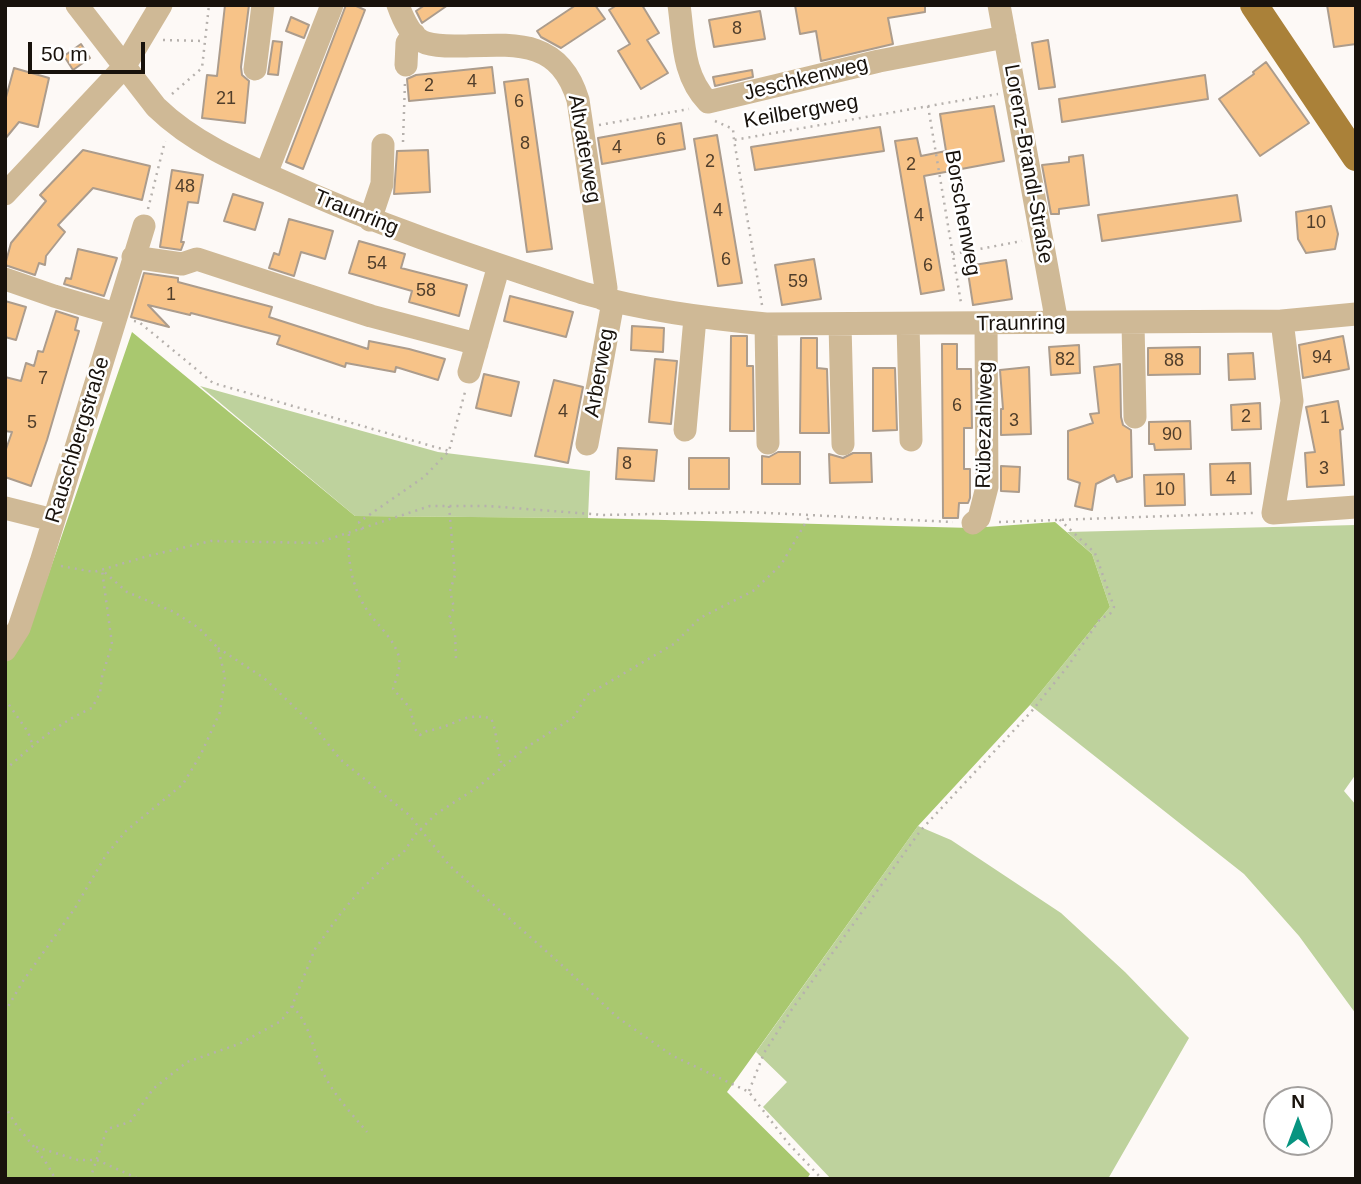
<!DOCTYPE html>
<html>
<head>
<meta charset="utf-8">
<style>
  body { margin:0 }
  #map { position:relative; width:1361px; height:1184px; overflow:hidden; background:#fdf9f6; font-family:Arial,sans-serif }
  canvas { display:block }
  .frame { position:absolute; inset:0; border:7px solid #18120c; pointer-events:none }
  .north { position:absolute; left:1263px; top:1086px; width:70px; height:70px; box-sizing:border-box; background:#fff; border:2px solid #a3a09e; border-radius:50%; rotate:0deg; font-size:19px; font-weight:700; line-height:28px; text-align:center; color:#18120c }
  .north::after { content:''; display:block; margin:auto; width:24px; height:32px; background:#079480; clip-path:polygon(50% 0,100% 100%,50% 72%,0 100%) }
  .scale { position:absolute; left:28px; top:42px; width:117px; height:32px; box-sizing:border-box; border:4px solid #18120c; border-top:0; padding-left:9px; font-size:21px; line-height:24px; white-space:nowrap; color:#18120c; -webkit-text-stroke:5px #fff; paint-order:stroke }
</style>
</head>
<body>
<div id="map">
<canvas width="1361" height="1184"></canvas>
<div class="frame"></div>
<div class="north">N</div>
<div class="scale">50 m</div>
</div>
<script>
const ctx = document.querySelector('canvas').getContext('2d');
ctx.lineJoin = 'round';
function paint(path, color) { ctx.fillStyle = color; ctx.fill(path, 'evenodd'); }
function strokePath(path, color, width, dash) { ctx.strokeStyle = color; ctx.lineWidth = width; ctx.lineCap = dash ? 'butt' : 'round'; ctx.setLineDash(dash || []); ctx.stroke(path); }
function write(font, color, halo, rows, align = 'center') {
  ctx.font = font + ' Arial,sans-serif'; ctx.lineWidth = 5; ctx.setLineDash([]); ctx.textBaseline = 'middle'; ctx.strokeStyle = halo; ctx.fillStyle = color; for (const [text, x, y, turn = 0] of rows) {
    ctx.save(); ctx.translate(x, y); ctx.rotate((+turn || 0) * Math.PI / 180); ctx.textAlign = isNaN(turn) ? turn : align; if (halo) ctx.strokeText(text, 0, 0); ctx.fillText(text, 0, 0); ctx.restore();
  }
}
paint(new Path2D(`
  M200,386L438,452L590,471L588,518L355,516Z
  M1356,525V774L1344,791L1356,805V1014L1299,936L1244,874L1030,705L1110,607L1092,554L1067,532Z
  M918,826L951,840L1061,913L1125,972L1189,1038L1108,1179H831L763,1107L787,1082L756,1052Z`), '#bed29d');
paint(new Path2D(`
  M132,332L355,516L588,518L972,528L1055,522L1092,554L1110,607L1030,705L918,826L727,1092L810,1174L807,1179H5V626L17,630L30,628Z`), '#a9c86f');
const building = new Path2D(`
  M225,5H249L241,67L242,75L249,81L245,123L202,118L207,75L217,76Z
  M346,5H354L365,10L303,169L286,162Z
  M425,5H448L422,23L416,11Z
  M576,5H595L605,19L561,48L541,37L537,31Z
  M617,5H642L659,33L647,40L668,73L641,89L618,51L630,44L609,10Z
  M795,5H925V12L888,18L893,44L821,61L816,31L800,34Z
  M1327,5H1356V44L1334,47Z
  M760,11L765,39L714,47L709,20Z
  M291,17L309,25L304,38L286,31Z
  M1048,40L1055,87L1039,89L1032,43Z
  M273,41L282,42L278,75L268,74Z
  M81,44L90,58L73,70L64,56Z
  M1266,62L1309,123L1260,156L1219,99L1254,74L1253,72Z
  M492,67L495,93L409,101L407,79L416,75Z
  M14,68L49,78L38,127L19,122L5,139V101Z
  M752,70L753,77L715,86L713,77Z
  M1205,75L1208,99L1062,122L1059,99Z
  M528,79L552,249L527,252L504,82Z
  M994,106L1004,161L924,176L944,290L921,294L895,141L917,138L921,156L946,151L940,114Z
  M681,123L685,149L602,164L598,138Z
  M880,127L884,151L755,170L751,147Z
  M717,135L742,283L718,286L694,139Z
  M83,150L150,166L142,200L93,188L58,225L65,232L46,256L45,265L39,263L35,275L5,265L11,243L46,201L40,195Z
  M428,150L430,192L394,194L397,151Z
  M1083,155L1089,205L1059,209V214H1051L1042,165L1069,162V157Z
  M172,170L203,175L198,203L188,202L181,242H184L181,250L160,247Z
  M233,194L263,203L255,230L224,221Z
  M1237,195L1241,221L1102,241L1098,215Z
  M1331,206L1338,234L1335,249L1306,253L1298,239L1296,212Z
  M289,219L333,231L325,259L301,252L294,276L269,268L274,253L279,255Z
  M359,241L405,254L401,268L467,285L459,316L409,302L412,291L349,273Z
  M78,249L117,258L104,296L64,284L66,278L71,279Z
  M814,259L821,299L782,305L775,265Z
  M1006,260L1012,299L973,305L967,266Z
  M144,273L178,278V282L272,307L269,317L368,349L369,341L409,349L445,359L438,380L396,367L395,372L346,363L345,367L277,344L280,336L191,313L190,315L148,305L169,327L131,317Z
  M510,296L573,312L566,337L504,321Z
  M5,301L26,307L16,340L5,337Z
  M56,311L78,318L75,330L79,331L47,440L31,486L5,477V452L12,432L5,431V377L21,381L26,363L34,366L38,351L43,352Z
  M632,326L664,328L663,352L631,350Z
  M731,336H747V366H753L754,431H730Z
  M1343,336L1349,369L1303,378L1299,345Z
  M801,338H817V368L827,369L829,433H800Z
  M942,344H957V369H971L972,428H964V469H970V498L968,503H959L958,518H943Z
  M1079,345L1080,373L1051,375L1049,347Z
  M1200,347V374L1148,375V348Z
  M1253,353L1255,379L1229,380L1228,354Z
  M655,359L677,361L671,424L649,422Z
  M1120,364L1121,417L1123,425L1131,430L1132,477L1117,482L1114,475L1096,484L1092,510L1075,506L1080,483L1068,479V431L1093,423L1090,414L1099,413L1094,367Z
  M1029,367L1031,434L1001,435V409H1003L1000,370Z
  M873,368H895L897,430L873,431Z
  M484,374L519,382L511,416L476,408Z
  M554,380L583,387L568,463L535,456Z
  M1338,401L1343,429L1340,430L1344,485L1307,487L1305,453L1315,452L1306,407Z
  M1260,403L1261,429L1232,430L1231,405Z
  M1190,421L1191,449L1155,450L1154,444H1149V422Z
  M618,448L657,450L654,481L616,479Z
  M778,452H800V484H762V456L769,457Z
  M853,453H871L872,482L830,483L829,454L843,458Z
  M689,458H729V489H689Z
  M1250,463L1251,494L1211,495L1210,464Z
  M1001,466L1020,467L1019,492L1001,491Z
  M1184,474L1185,505L1145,506L1144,475Z`);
paint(building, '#f7c388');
strokePath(building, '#ac9c8c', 2);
strokePath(new Path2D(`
  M163,40L205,41
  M172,94L202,68L209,5
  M928,106L961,303
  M715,121L733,129L734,140
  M599,125L689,109
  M403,142L405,82
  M148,209L165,141
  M953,254L1022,241
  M762,305L734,140L998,94
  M134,321L139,322L213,383L449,451
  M449,506L455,575L450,591L454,608L449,618L455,633L456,660
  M999,522L1254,513
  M362,530L359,522L424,477L449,451L465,392
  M349,534C347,563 353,593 372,617C382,629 395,642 399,657C401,668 396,679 393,689L410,708L415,729L420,735C426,730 429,731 436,729C460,723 463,713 491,718C498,734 496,751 503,767
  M61,566L94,572L148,556L211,541L317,543L430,506H488L604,515L747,512L953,522
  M218,648L264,678L312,724L341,760L409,815L450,866L564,967L617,1017L673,1056L749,1092L788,1143L822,1179
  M5,699L28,732L33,746
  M5,770C33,745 58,723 92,708L100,693L102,677L112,644L102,570
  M292,1006C310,1024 312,1047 322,1070C332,1093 351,1113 367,1132
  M5,1012L23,981L75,908L106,855L126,831L183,784L201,754L220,712L225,677L218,648L199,628L174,612L127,592L102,570
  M749,1091L764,1053L790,1012L921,830L1031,712L1068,666L1100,619L1110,614L1114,607L1095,553L1058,518
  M5,1105C17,1133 43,1151 55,1179
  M36,1147L78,1160H97L139,1179
  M90,1179L107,1129L130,1122L153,1089L187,1062L239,1044L281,1021L292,1006L315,949L341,913L358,893L390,861L403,853L416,834L436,814L478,787L527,747L574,717L587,695L674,644L700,618L753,591L781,565L809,517`), '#b6b1ad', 2.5, [2, 5]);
strokePath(new Path2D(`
  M77,5L156,107C192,142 238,162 284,182C382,227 481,259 583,293C643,310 703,318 766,324L1282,321L1356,314
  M398,5C403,19 411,38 426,43C438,47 452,46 464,46C517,44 560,40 578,100L606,288L603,299
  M679,5C684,40 682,75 708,102L879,61L1005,37
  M999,5L1057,323
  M406,65L407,43L414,34
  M255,69L263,5
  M266,174L332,5
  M5,194L124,67L161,5
  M370,220L382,184L383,145
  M133,257L182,264L197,259L371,316L477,344
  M5,279L54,296L116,314
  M1282,321L1292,401L1273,513L1356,507
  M1133,323L1135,417
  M766,324L768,443
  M840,324L843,444
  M908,324L911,440
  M469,372L499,265
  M685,430L695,318
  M587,444L613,302
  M5,508L53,520
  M973,523L979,518L987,487L986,324
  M5,650L19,628L41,562L144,226`), '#cfb996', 23);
strokePath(new Path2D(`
  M1254,5L1356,157`), '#aa8139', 28);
write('18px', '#503e2b', null, [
  ["8",737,29],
  ["4",472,82],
  ["2",429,86],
  ["21",226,99],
  ["6",519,102],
  ["6",661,140],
  ["8",525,144],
  ["4",617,148],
  ["2",710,162],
  ["2",911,165],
  ["48",185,187],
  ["4",718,211],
  ["4",919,216],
  ["10",1316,223],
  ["6",726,260],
  ["54",377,264],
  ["6",928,266],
  ["59",798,282],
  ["58",426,291],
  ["1",171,295],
  ["94",1322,358],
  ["82",1065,360],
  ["88",1174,361],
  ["7",43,379],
  ["6",957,406],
  ["4",563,412],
  ["2",1246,417],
  ["1",1325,418],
  ["3",1014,421],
  ["5",32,423],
  ["90",1172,435],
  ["8",627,464],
  ["3",1324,469],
  ["4",1231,479],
  ["10",1165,490]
]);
write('21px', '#18120c', '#fff', [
  ["Jeschkenweg",806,79,-14],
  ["Keilbergweg",801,112,-10],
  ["Altvaterweg",584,149,80],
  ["Lorenz-Brandl-Straße",1028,164,80],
  ["Traunring",356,213,22],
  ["Borschenweg",962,213,80],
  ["Traunring",1021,324,-1],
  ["Arberweg",600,373,-80],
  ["Rübezahlweg",985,425,-89],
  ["Rauschbergstraße",78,440,-73]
]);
</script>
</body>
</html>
